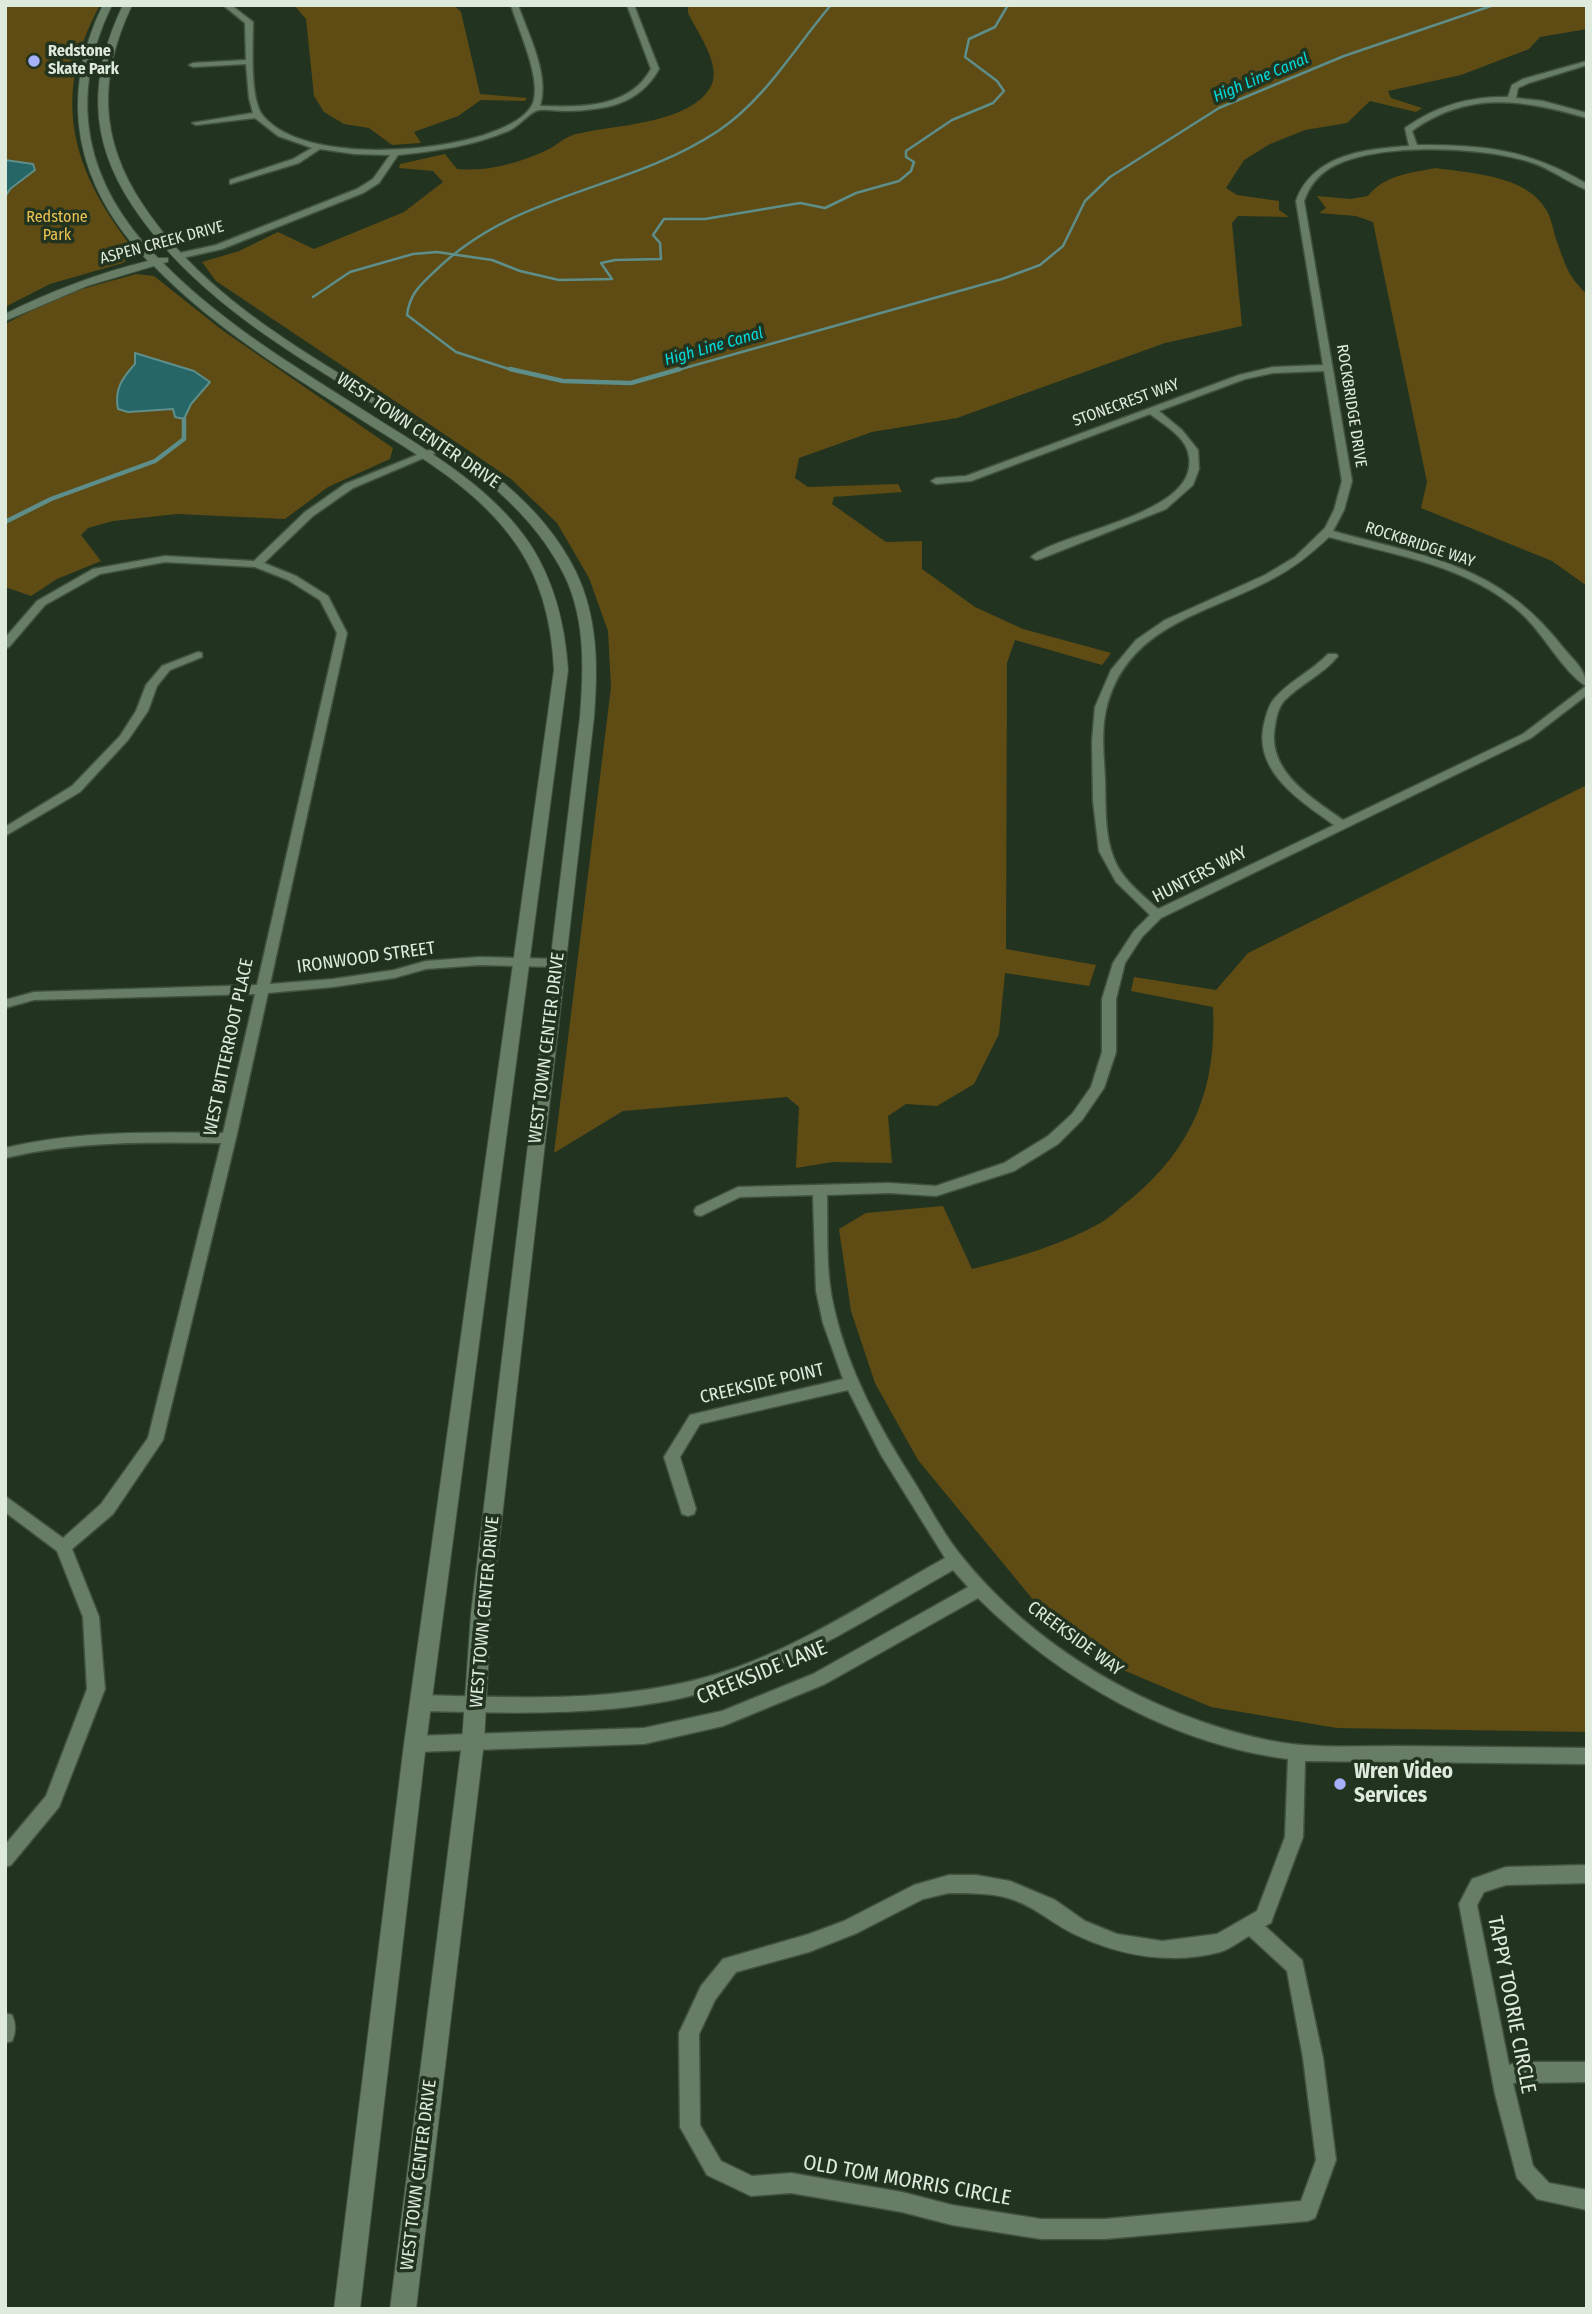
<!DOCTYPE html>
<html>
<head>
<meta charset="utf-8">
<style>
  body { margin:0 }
  #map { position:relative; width:1592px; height:2314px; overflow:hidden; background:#223420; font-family:"Fira Sans Condensed",sans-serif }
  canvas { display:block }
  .frame { position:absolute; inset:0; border:7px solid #deeadc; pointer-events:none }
</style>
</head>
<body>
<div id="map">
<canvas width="1592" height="2314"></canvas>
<div class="frame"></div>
</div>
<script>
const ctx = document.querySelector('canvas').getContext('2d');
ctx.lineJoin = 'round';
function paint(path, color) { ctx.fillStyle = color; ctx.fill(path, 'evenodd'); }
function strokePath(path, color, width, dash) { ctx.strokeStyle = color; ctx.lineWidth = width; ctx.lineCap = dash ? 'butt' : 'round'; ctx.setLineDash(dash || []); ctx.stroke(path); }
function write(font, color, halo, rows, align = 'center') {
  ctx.font = font + ' "Fira Sans Condensed",sans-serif'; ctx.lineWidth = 7; ctx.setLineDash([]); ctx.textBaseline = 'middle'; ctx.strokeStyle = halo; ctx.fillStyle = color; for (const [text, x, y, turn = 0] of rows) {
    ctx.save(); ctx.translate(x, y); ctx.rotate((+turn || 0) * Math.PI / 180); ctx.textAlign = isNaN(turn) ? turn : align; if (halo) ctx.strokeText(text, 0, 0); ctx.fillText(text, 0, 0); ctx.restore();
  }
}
paint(new Path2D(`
  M5,5H100C49,98 73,174 136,252L123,263L50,284L5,307Z
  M294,5H454L461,12L480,94L527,98L525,101L481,100L458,116L414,132L421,143L392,145L369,128L344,124L324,112L314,96L306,19Z
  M688,5H1587V29L1540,37L1529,49L1461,75L1388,91L1391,98L1422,108L1416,112L1370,101L1347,123L1305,130L1270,144L1244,160L1226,188L1237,195L1279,201V210L1289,217L1238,216L1232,223L1242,326L1165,343L957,418L872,432L799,458L795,478L808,487L898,484L902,492L834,497L832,504L886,542L922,541V569L975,607L1023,629L1111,653L1102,665L1015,640L1007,663L1006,949L1096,965L1089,986L1005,973L999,1034L974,1084L937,1106L906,1104L888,1116L892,1163L833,1162L796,1168L799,1107L787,1097L623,1111L554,1153L611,687L608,631L589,578L557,523L511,479L216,281L202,262L239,251L278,232L314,249L404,212L443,182L433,171L399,168L400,164L445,154L457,169C486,172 519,163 545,151C555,147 563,138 573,135C608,125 691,125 711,86C722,65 697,32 688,13Z
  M1435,168C1469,173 1525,175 1545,208C1551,216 1553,229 1556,239C1565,263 1567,276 1587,294V586L1552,561L1421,508L1427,482L1373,222L1356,216L1319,213L1326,208L1317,196L1350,199L1368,196C1384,175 1411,173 1435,168Z
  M136,274L154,276L222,330L393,448L390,459L328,487L285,519L177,514L113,521L88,528L81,535L101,561L57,579L31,596L5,587V324L64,294Z
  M1587,785V1732L1337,1728L1211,1707L1123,1670L1044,1613L918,1460L875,1383L851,1311L839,1229L866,1213L943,1206L972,1269C1016,1258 1062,1245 1102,1222C1112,1216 1121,1206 1131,1199C1193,1147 1217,1088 1213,1007L1131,991L1134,977L1216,990L1248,953Z`), '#5f4b14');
const water = new Path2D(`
  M5,160L33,164L35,170L10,189L5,197Z
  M135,353L194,371L210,382L191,404L184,419L175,417L173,409L128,412L118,409C114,390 122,378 135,364Z`);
paint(water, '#266667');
strokePath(water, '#5d8e8a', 2);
strokePath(new Path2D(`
  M313,297L350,272L413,254L437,252L492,260L520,271L559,280L612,279L601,263L615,260L661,259L660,243L653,235L664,219H705L800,203L825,208L856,193L899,181L911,171L914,162L906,157V151L952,120L993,103L1004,91L997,81L965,57L969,39L995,27L1008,5
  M515,371L456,352L407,315C410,294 419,286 434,272C516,191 626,192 718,131C765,100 795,47 831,5
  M674,371L1002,279L1040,265L1063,246L1085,201L1110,177L1219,108L1344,56L1494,5`), '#5d8e8a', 2.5);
strokePath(new Path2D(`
  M510,369L563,381L631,383L680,369
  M5,522L51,499L155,461L184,439V419`), '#5d8e8a', 4.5);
const minor = new Path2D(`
  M223,5H231L253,22C253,44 249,101 264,117C306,164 441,153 495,131C508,126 527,117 533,103C542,79 518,29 511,5H518C528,34 550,75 540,106C580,107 629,109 651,69L627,5H634L659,69C639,105 605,110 566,111C558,111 547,109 539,110C529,112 519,127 508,131C472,146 436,151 398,155L379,183L363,193L222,249L178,259L174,256L175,254L216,245L357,189L373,179L390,155L354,154L320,149L299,163L230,184V180L293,159L312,148L278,136L255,118L196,125L192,123L253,113L249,98L246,64L193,67L189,65L193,63L246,60L245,23Z
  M1587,61V65L1529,83L1518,88L1516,98L1543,101L1587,113V118C1524,100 1469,90 1412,131L1417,145C1484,145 1528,149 1587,184V190C1567,182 1550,168 1530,162C1480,146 1375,142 1330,168C1317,176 1309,187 1304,201L1352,481L1344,510L1333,531C1426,557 1498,564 1561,645C1577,665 1587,668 1587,695L1531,738L1161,918L1142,937L1125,963L1116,999V1052L1104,1088L1082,1120L1058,1144L1014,1171L936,1196L889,1193L827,1195C828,1232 825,1271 834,1308C848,1370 879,1427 913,1480C928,1504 941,1530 959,1553C1034,1648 1148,1714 1267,1740C1310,1749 1354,1746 1397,1746C1460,1747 1524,1747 1587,1748V1764L1305,1761L1303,1837L1273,1917L1271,1923L1265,1926L1302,1960L1323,2058L1336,2160L1315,2218L1308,2221L1105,2239H1041L952,2225L902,2212L791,2193L751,2196L707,2175L680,2127L679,2033L701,1986L723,1959L809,1934L844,1921L914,1885L949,1875H976L1010,1881L1055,1900L1085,1921L1117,1934L1162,1941L1217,1934L1257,1911L1285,1837L1288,1759C1172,1744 1060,1680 978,1598L825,1684L723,1726L644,1744L415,1752L409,1750L406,1744L409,1738L415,1736L644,1728L722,1711L813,1674L968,1587L953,1570C877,1613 801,1663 716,1689C621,1718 520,1713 421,1711L415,1708L412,1703L415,1698L421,1695C520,1698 621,1703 717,1674C798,1649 871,1599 945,1558L881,1455L848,1390L700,1424L680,1457L696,1509L694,1514L688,1516L682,1514L664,1457L690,1415L843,1379L823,1323L816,1291L813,1195L740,1197L701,1216L696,1215L694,1211L696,1207L738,1187L889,1183L936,1186L1004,1163L1048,1136L1072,1114L1091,1087L1102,1052V999L1113,963L1134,931L1150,915L1116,882L1099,851L1093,801L1092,741L1095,707L1111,670L1136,640L1165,620L1265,575L1295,557L1325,528L1334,510L1342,481L1324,371L1273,373L1245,379L1159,411L1182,430L1198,450L1199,469L1193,485L1166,509L1040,559L1036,560L1031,557C1064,530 1206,514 1188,452C1184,436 1163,424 1150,414L971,481L936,484L931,481L936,478L966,476L1239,375L1273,367L1323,365L1296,201C1313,154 1366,149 1409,146L1405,128C1436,106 1469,96 1508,97L1512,85L1523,79ZM1329,537C1394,555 1471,566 1522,614C1543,633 1564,673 1586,686L1523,734L1343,820C1312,798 1266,771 1275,726C1276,718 1278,708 1284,701C1300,684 1323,675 1338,656L1336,654H1328C1312,671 1289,681 1274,699C1268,706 1266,716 1264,724C1253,772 1301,801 1334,825L1158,909C1147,899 1134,889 1124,876C1103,849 1106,811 1105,779C1104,756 1101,732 1106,710C1126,624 1209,614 1274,578C1295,567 1312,553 1329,537ZM949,1893C969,1893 989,1893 1008,1898C1035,1906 1051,1923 1074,1934C1119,1956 1171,1965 1220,1952C1230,1949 1240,1941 1249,1936L1287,1971L1303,2058L1316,2160L1301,2201L1105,2219H1041L952,2205L902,2192L791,2173L752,2176L721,2161L700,2125L699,2034L715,2000L736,1972L809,1952L857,1933L923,1899Z
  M444,444L452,446L353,488L313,516L264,563L296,576L328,596L347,633L270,984L333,979L394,970L426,961L480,957L557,959L563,963L557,967L480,965L426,969L394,978L333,987L268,993L236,1138L163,1440L113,1514L72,1549L99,1617L105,1689L59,1807L11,1865L5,1867V1845L46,1796L87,1689L83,1617L57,1551L5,1512V1496L63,1538L101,1504L148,1438L221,1143C148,1142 77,1141 5,1158V1148C77,1131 149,1132 223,1133L255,994L34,1000L5,1008V1000L34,992L257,985L337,633L320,600L288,580L255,567L165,562L100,574L45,605L9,647L5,648V638L37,601L93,569L165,556L254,561L305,512L345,484Z
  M198,652L202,653V657L170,670L157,686L148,711L128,740L80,792L5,836V827L72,786L120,736L136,711L146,685L162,666Z
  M1587,1865V1883L1506,1885L1484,1892L1477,1905L1509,2065L1518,2062H1587V2082L1513,2083L1533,2166L1549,2183L1587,2190V2210L1537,2199L1517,2178L1495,2094L1459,1904L1472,1879L1506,1867Z
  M5,2013L12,2015C16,2024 16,2032 12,2041L5,2043Z`);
const tertiary = new Path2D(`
  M103,5H112C66,99 86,185 158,258H168V262L163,263C226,327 304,372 379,420C433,454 493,489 530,544C555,583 565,625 568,670L426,1744L360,2309H334L404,1744L554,670C552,625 542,581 516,544C480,491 421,457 368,424C293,376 216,330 154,266L87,286L5,321V314C51,291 99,273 148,261C76,186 57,99 103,5Z
  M123,5H132C98,77 99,139 143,205C208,303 315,357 411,418C475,458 542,502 576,572C598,618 598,667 594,717L491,1613L484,1742L416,2309H390L462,1742L471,1613L580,717C584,666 586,613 560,567C524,501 460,459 398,419C301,358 197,303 132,205C88,138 89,76 123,5Z`);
strokePath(minor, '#41523f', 3);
strokePath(tertiary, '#41523f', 2);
paint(minor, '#677d65');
paint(tertiary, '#677d65');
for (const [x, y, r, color] of [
  [34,61,7,"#a6b1fc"],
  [1340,1784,7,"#a6b1fc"]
]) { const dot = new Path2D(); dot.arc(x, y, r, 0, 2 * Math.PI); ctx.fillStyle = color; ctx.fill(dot); strokePath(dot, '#223420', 2.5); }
write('bold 16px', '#deeadc', '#223420', [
  ["Redstone",48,52],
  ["Skate Park",48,70]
], 'left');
write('italic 16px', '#00dbde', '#223420', [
  ["High Line Canal",1261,78,-23],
  ["High Line Canal",714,347,-16]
]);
write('16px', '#edc251', '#223420', [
  ["Redstone",57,218],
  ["Park",57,236]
]);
write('16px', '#deeadc', '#223420', [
  ["ASPEN CREEK DRIVE",162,243,-15],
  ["STONECREST WAY",1126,403,-20],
  ["ROCKBRIDGE DRIVE",1351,406,81],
  ["ROCKBRIDGE WAY",1420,545,18]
]);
write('18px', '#deeadc', '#223420', [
  ["WEST TOWN CENTER DRIVE",418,431,34],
  ["HUNTERS WAY",1200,875,-27],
  ["IRONWOOD STREET",366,958,-8],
  ["WEST BITTERROOT PLACE",229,1047,-78],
  ["WEST TOWN CENTER DRIVE",547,1048,-83],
  ["CREEKSIDE POINT",762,1384,-13],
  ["WEST TOWN CENTER DRIVE",485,1612,-85],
  ["CREEKSIDE WAY",1075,1639,36],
  ["WEST TOWN CENTER DRIVE",419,2175,-83]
]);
write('21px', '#deeadc', '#223420', [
  ["CREEKSIDE LANE",762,1673,-22],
  ["TAPPY TOORIE CIRCLE",1511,2005,79],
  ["OLD TOM MORRIS CIRCLE",907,2181,10]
]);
write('bold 21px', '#deeadc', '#223420', [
  ["Wren Video",1354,1772],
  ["Services",1354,1796]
], 'left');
</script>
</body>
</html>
